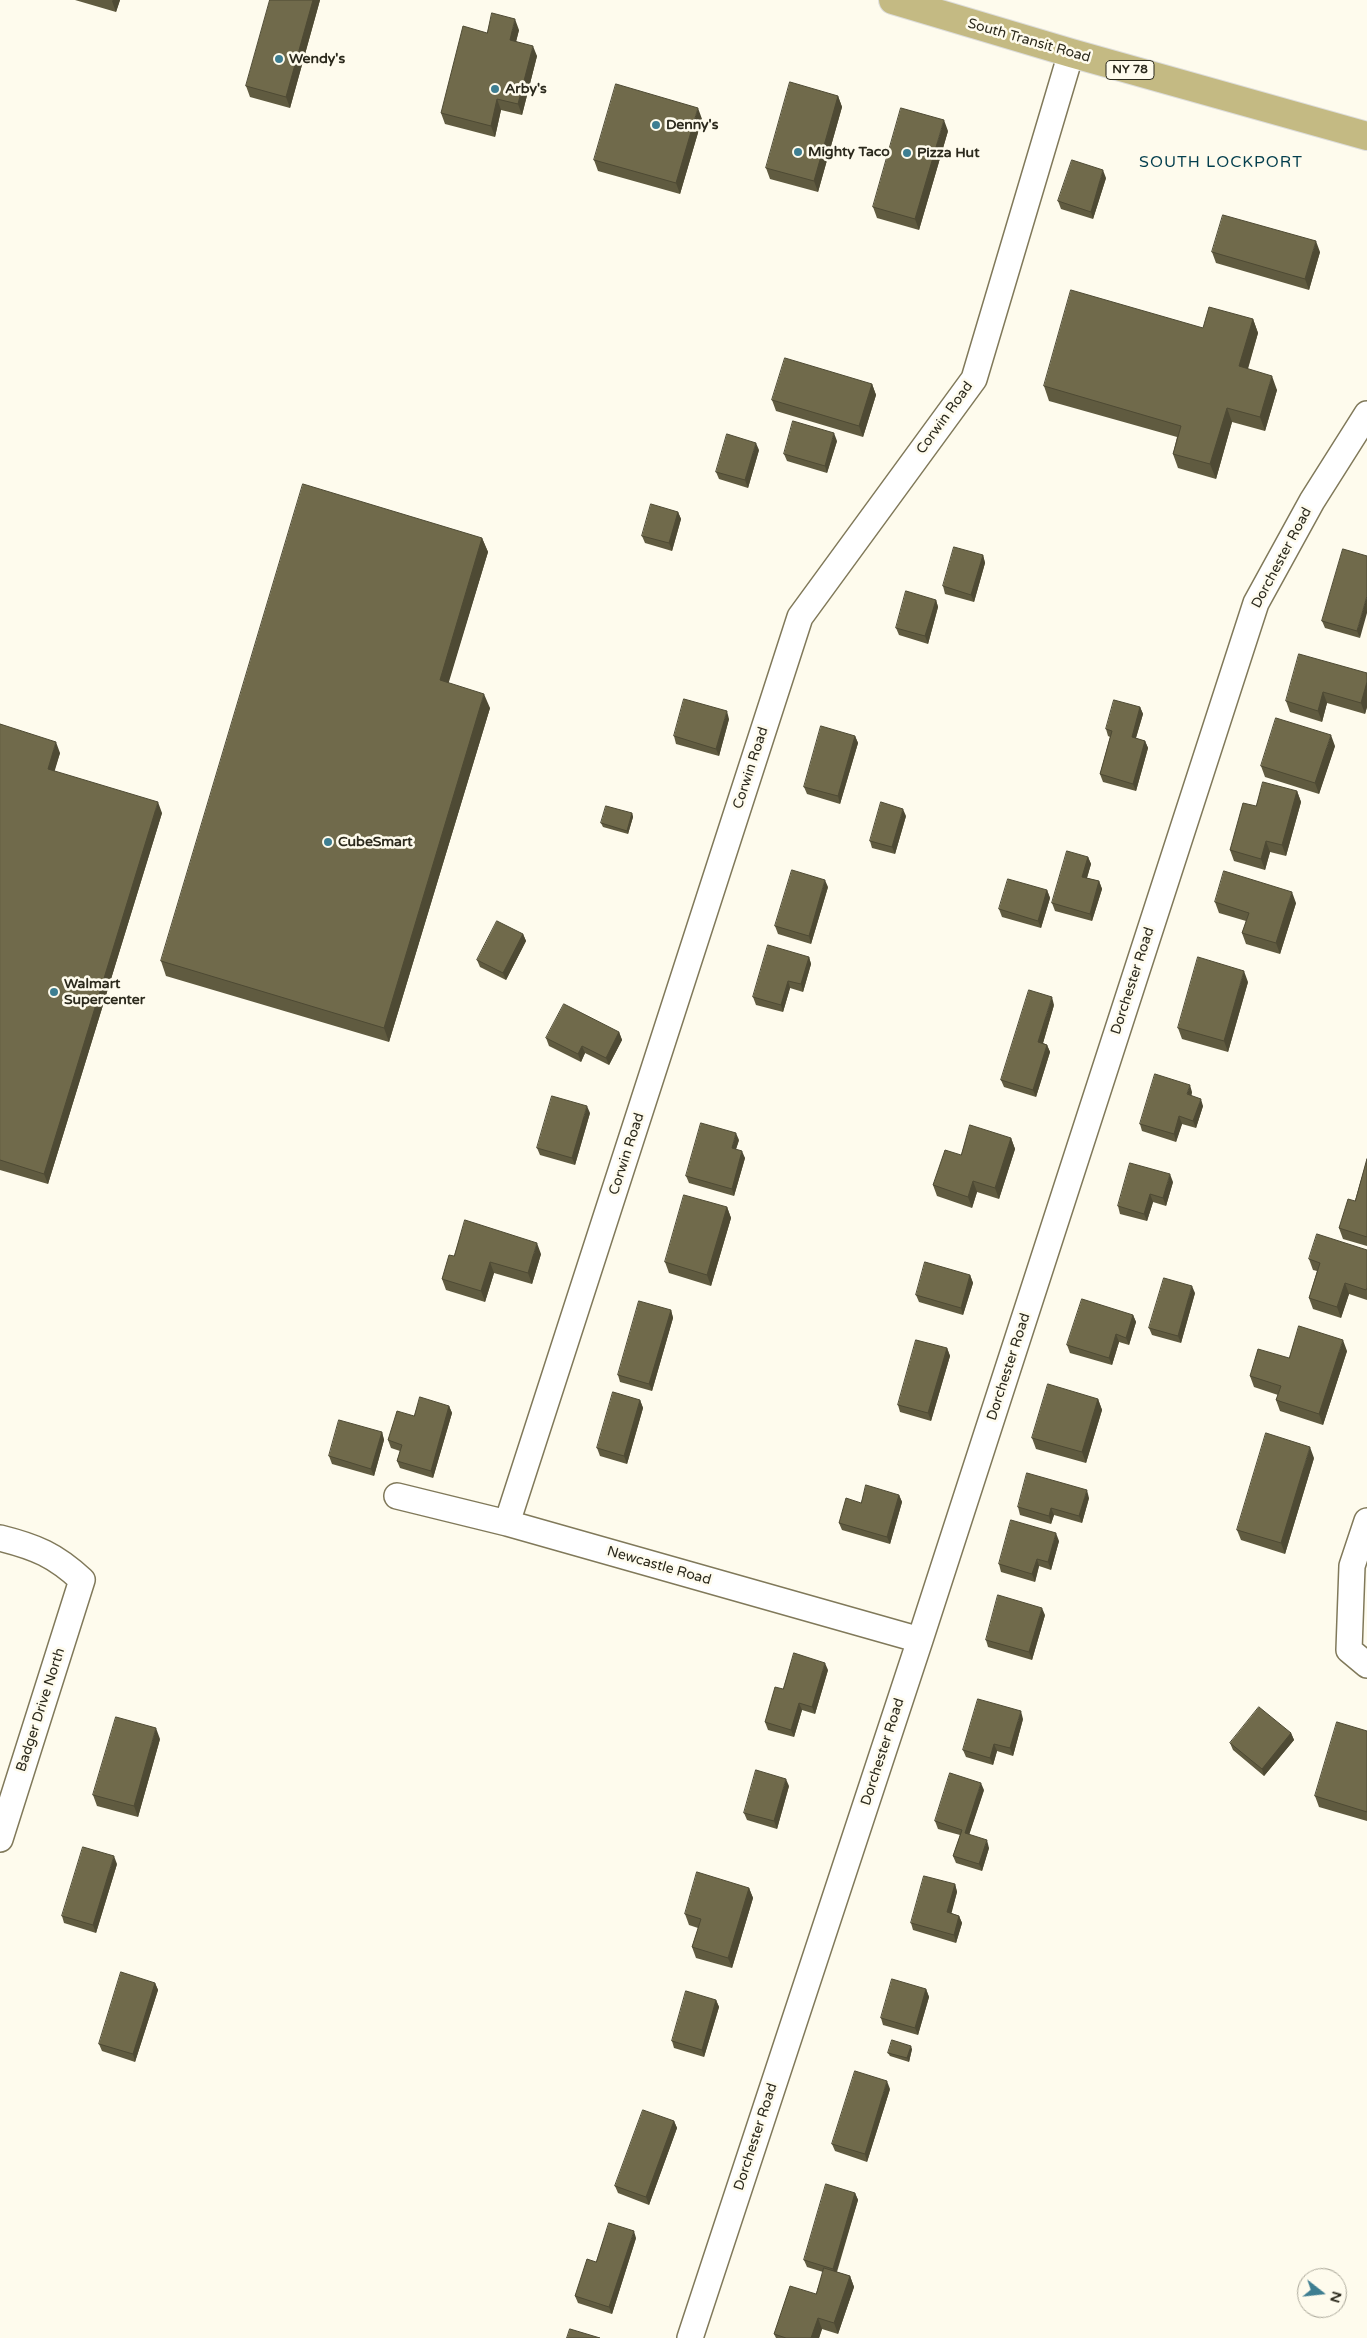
<!DOCTYPE html>
<html>
<head>
<meta charset="utf-8">
<style>
  body { margin:0 }
  #map { position:relative; width:1367px; height:2338px; overflow:hidden; background:#fefbed; font-family:"Varela Round",sans-serif }
  canvas { display:block }
  .north { position:absolute; left:1297px; top:2268px; width:50px; height:50px; box-sizing:border-box; background:#fefbed; border:1px solid #aaa799; border-radius:50%; rotate:106deg; font-size:14px; font-weight:700; line-height:20px; text-align:center; color:#2b291c }
  .north::after { content:''; display:block; margin:auto; width:18px; height:22px; background:#3e7e91; clip-path:polygon(50% 0,100% 100%,50% 72%,0 100%) }
</style>
</head>
<body>
<div id="map">
<canvas width="1367" height="2338"></canvas>
<div class="north">N</div>
</div>
<script>
const ctx = document.querySelector('canvas').getContext('2d');
ctx.lineJoin = 'round';
function strokePath(path, color, width, dash) { ctx.strokeStyle = color; ctx.lineWidth = width; ctx.lineCap = dash ? 'butt' : 'round'; ctx.setLineDash(dash || []); ctx.stroke(path); }
function paint(path, color) { ctx.fillStyle = color; ctx.fill(path, 'evenodd'); }
function write(font, color, halo, rows, align = 'center') {
  ctx.font = font + ' "Varela Round",sans-serif'; ctx.lineWidth = 5; ctx.setLineDash([]); ctx.textBaseline = 'middle'; ctx.strokeStyle = halo; ctx.fillStyle = color; for (const [text, x, y, turn = 0] of rows) {
    ctx.save(); ctx.translate(x, y); ctx.rotate((+turn || 0) * Math.PI / 180); ctx.textAlign = isNaN(turn) ? turn : align; if (halo) ctx.strokeText(text, 0, 0); ctx.fillText(text, 0, 0); ctx.restore();
  }
}
const minor = new Path2D(`
  M397,1496L507,1523L920,1640
  M1367,1521L1352,1566L1349,1650L1367,1665
  M507,1523L800,617L974,379L1071,53
  M0,1538C36,1547 55,1555 82,1580L0,1839
  M690,2338L920,1640L1256,603L1312,501L1367,414`);
const trunk = new Path2D(`
  M893,0L1071,53L1367,136`);
strokePath(minor, '#80795a', 28);
strokePath(trunk, '#dddddb', 30);
strokePath(minor, '#fff', 25);
strokePath(trunk, '#c4ba83', 28);
paint(new Path2D(`
  M75,0H120L116,12Z
  M270,0H320L290,108L250,97L246,86Z
  M519,30L516,41L537,56L522,115L501,110L495,137L445,124L441,113L487,33Z
  M838,96L842,107L818,192L770,179L766,168Z
  M702,119L680,194L598,171L594,160Z
  M948,131L919,230L877,218L873,207Z
  M1106,178L1093,219L1061,209L1058,201Z
  M1212,252H1320L1309,290L1216,263Z
  M1253,319L1258,333L1248,369L1277,390L1265,431L1232,422L1216,479L1178,468L1173,454L1177,437L1049,401L1044,386L1203,328Z
  M872,384L876,395L863,437L776,411L772,400Z
  M837,441L827,473L787,461L784,454Z
  M759,450L748,488L719,479L716,472Z
  M678,512L681,519L672,551L645,543L642,536Z
  M482,538L488,552L448,683L490,708L389,1042L166,976L161,961Z
  M1343,549L1360,638L1325,628L1322,621Z
  M983,555L985,563L974,602L945,594L943,586Z
  M936,600L938,607L928,644L899,635L896,628Z
  M1367,673V707L1365,714L1327,703L1322,722L1290,712L1286,701Z
  M1140,707L1143,714L1136,738L1145,741L1148,748L1136,791L1103,782L1100,774L1110,737L1108,736L1106,729Z
  M729,719L719,756L676,744L674,736Z
  M0,724L60,753L54,771L162,813L48,1184L0,1170Z
  M855,736L858,743L840,804L807,794L804,787Z
  M1335,746L1319,794L1265,777L1261,766Z
  M1297,791L1301,802L1286,856L1270,852L1265,870L1234,861L1230,850L1256,806Z
  M632,813L633,817L628,834L603,827L601,823Z
  M906,816L895,854L872,848L870,841Z
  M1088,857L1091,864L1087,878L1099,881L1102,889L1092,921L1055,911L1052,903Z
  M828,887L811,944L778,934L775,926Z
  M1047,890L1050,898L1041,928L1002,917L999,909Z
  M1215,902L1296,903L1280,954L1246,944L1242,933L1246,921L1219,913Z
  M523,934L526,941L506,980L480,967L477,960Z
  M809,957L811,964L803,992L790,988L783,1012L756,1005L753,997Z
  M1248,982L1228,1052L1182,1039L1178,1028Z
  M1054,1005L1043,1043L1047,1045L1050,1052L1036,1097L1004,1087L1001,1080Z
  M619,1032L622,1040L609,1065L585,1053L581,1062L549,1046L546,1038Z
  M1192,1092L1191,1096L1203,1106L1196,1128L1182,1124L1176,1142L1142,1131L1140,1124Z
  M590,1113L575,1165L540,1155L537,1148Z
  M1011,1138L1015,1149L999,1199L977,1192L972,1208L937,1196L933,1185L961,1155Z
  M739,1140L736,1149L745,1158L734,1196L689,1183L686,1176Z
  M1367,1159V1246L1343,1239L1339,1228L1355,1201Z
  M1173,1182L1166,1206L1153,1202L1147,1221L1120,1214L1118,1206Z
  M727,1207L731,1218L711,1286L669,1273L665,1262Z
  M1367,1250V1300L1349,1294L1341,1318L1313,1309L1309,1298L1317,1271L1313,1270L1309,1259Z
  M541,1254L532,1284L494,1273L485,1302L446,1290L442,1279L454,1256Z
  M970,1275L973,1283L963,1315L919,1302L916,1295Z
  M1195,1293L1181,1343L1152,1335L1149,1328Z
  M671,1310L673,1318L652,1391L620,1382L618,1375Z
  M1133,1315L1136,1322L1129,1345L1119,1342L1112,1365L1070,1353L1067,1345Z
  M947,1348L950,1356L931,1421L900,1412L898,1405Z
  M1347,1351L1323,1425L1280,1411L1276,1400L1278,1395L1254,1387L1250,1376L1289,1358Z
  M1098,1399L1102,1410L1086,1463L1036,1449L1032,1438Z
  M640,1400L643,1408L627,1464L600,1456L597,1448Z
  M449,1406L452,1413L433,1478L400,1468L397,1461L400,1451L391,1448L388,1440L414,1416Z
  M382,1432L384,1440L374,1476L332,1464L329,1456Z
  M1314,1458L1285,1554L1241,1540L1237,1530Z
  M899,1495L902,1502L890,1544L842,1530L839,1523L861,1503Z
  M1089,1498L1082,1523L1054,1515L1051,1524L1020,1515L1018,1507Z
  M1059,1541L1051,1570L1039,1566L1035,1582L1001,1572L999,1564Z
  M1045,1615L1032,1660L988,1647L986,1640Z
  M828,1670L815,1714L802,1710L794,1737L768,1730L765,1722L783,1689Z
  M1023,1719L1013,1756L997,1751L993,1765L966,1757L963,1750Z
  M1367,1731V1821L1319,1807L1315,1796Z
  M1291,1733L1294,1740L1264,1776L1233,1750L1230,1743Z
  M160,1739L138,1817L97,1806L93,1795Z
  M789,1786L777,1829L747,1820L744,1813Z
  M984,1790L969,1835L989,1848L982,1871L956,1863L953,1856L960,1835L938,1829L935,1821Z
  M117,1864L96,1933L64,1923L62,1916Z
  M955,1884L957,1892L951,1913L959,1916L962,1923L956,1943L913,1930L911,1923Z
  M749,1888L753,1898L732,1968L696,1958L692,1947L698,1928L689,1925L685,1914Z
  M155,1983L158,1990L135,2062L102,2051L99,2044Z
  M926,1989L929,1997L918,2035L883,2025L881,2018Z
  M716,2000L719,2007L704,2057L674,2048L672,2041Z
  M912,2049L909,2062L890,2056L888,2053Z
  M890,2089L867,2162L835,2151L832,2144Z
  M674,2121L677,2128L649,2205L618,2193L615,2186Z
  M855,2193L858,2200L837,2272L850,2276L854,2287L838,2334L822,2329L819,2338H776L774,2334L816,2294L823,2272L807,2267L804,2260Z
  M636,2238L612,2314L578,2303L575,2296L596,2262Z`), '#605b40');
paint(new Path2D(`
  M113,0H120L116,12L112,1Z
  M313,0H320L290,108L286,97Z
  M515,19L519,30L514,50L510,40Z
  M533,46L537,56L522,115L518,104Z
  M838,96L842,107L818,192L814,181Z
  M497,99L501,110L495,137L491,126Z
  M698,108L702,119L680,194L676,183Z
  M944,120L948,131L919,230L915,219Z
  M1103,170L1106,178L1093,219L1091,212Z
  M1316,241L1320,252L1309,290L1305,279Z
  M1253,319L1258,333L1244,381L1239,366Z
  M1272,376L1277,390L1265,431L1260,417Z
  M872,384L876,395L863,437L859,426Z
  M1227,408L1232,422L1216,479L1210,464Z
  M834,433L837,441L827,473L825,466Z
  M756,443L759,450L748,488L745,480Z
  M678,512L681,519L672,551L669,543Z
  M482,538L488,552L445,695L440,680Z
  M983,555L985,563L974,602L971,595Z
  M1367,596V613L1360,638L1357,631Z
  M936,600L938,607L928,644L925,636Z
  M1367,682V707L1365,714L1361,703Z
  M1323,692L1327,703L1322,722L1318,711Z
  M484,694L490,708L389,1042L384,1028Z
  M1140,707L1143,714L1134,744L1132,737Z
  M727,711L729,719L719,756L716,749Z
  M1331,735L1335,746L1319,794L1315,783Z
  M855,736L858,743L840,804L838,796Z
  M1145,741L1148,748L1136,791L1133,784Z
  M56,742L60,753L52,780L48,769Z
  M1297,791L1301,802L1286,856L1282,845Z
  M158,802L162,813L48,1184L44,1174Z
  M903,809L906,816L895,854L892,847Z
  M632,813L633,817L628,834L627,831Z
  M1266,841L1270,852L1265,870L1261,859Z
  M1088,857L1091,864L1085,884L1082,877Z
  M825,880L828,887L811,944L809,936Z
  M1099,881L1102,889L1092,921L1090,914Z
  M1047,890L1050,898L1041,928L1038,921Z
  M1292,892L1296,903L1280,954L1276,943Z
  M523,934L526,941L506,980L503,973Z
  M809,957L811,964L803,992L801,984Z
  M1244,971L1248,982L1228,1052L1224,1041Z
  M788,981L790,988L783,1012L781,1005Z
  M1052,997L1054,1005L1041,1050L1038,1042Z
  M619,1032L622,1040L609,1065L606,1058Z
  M1047,1045L1050,1052L1036,1097L1033,1090Z
  M582,1046L585,1053L581,1062L578,1054Z
  M1190,1085L1192,1092L1190,1102L1187,1094Z
  M1201,1099L1203,1106L1196,1128L1193,1121Z
  M587,1106L590,1113L575,1165L572,1158Z
  M1179,1116L1182,1124L1176,1142L1174,1134Z
  M736,1133L739,1140L734,1155L732,1148Z
  M1011,1138L1015,1149L999,1199L995,1188Z
  M742,1151L745,1158L734,1196L732,1189Z
  M1170,1174L1173,1182L1166,1206L1163,1198Z
  M973,1181L977,1192L972,1208L968,1197Z
  M1150,1194L1153,1202L1147,1221L1144,1214Z
  M727,1207L731,1218L711,1286L707,1275Z
  M537,1243L541,1254L532,1284L528,1273Z
  M490,1262L494,1273L485,1302L481,1291Z
  M970,1275L973,1283L963,1315L961,1308Z
  M1345,1283L1349,1294L1341,1318L1337,1307Z
  M1192,1286L1195,1293L1181,1343L1178,1336Z
  M671,1310L673,1318L652,1391L649,1384Z
  M1133,1315L1136,1322L1129,1345L1126,1338Z
  M1116,1334L1119,1342L1112,1365L1109,1358Z
  M1343,1340L1347,1351L1323,1425L1319,1414Z
  M947,1348L950,1356L931,1421L928,1413Z
  M1098,1399L1102,1410L1086,1463L1082,1452Z
  M640,1400L643,1408L627,1464L624,1456Z
  M449,1406L452,1413L433,1478L431,1471Z
  M382,1432L384,1440L374,1476L371,1469Z
  M1310,1447L1314,1458L1285,1554L1281,1543Z
  M1087,1490L1089,1498L1082,1523L1079,1516Z
  M899,1495L902,1502L890,1544L887,1537Z
  M1051,1508L1054,1515L1051,1524L1049,1516Z
  M1056,1533L1059,1541L1051,1570L1048,1562Z
  M1037,1559L1039,1566L1035,1582L1032,1574Z
  M1042,1608L1045,1615L1032,1660L1029,1652Z
  M825,1663L828,1670L815,1714L812,1707Z
  M799,1703L802,1710L794,1737L791,1730Z
  M1021,1711L1023,1719L1013,1756L1010,1748Z
  M156,1728L160,1739L138,1817L134,1806Z
  M1291,1733L1294,1740L1264,1776L1262,1769Z
  M994,1744L997,1751L993,1765L990,1758Z
  M786,1779L789,1786L777,1829L774,1821Z
  M981,1783L984,1790L967,1841L965,1833Z
  M987,1840L989,1848L982,1871L979,1864Z
  M114,1856L117,1864L96,1933L93,1925Z
  M955,1884L957,1892L950,1919L947,1912Z
  M749,1888L753,1898L732,1968L728,1958Z
  M959,1916L962,1923L956,1943L954,1935Z
  M155,1983L158,1990L135,2062L133,2054Z
  M926,1989L929,1997L918,2035L915,2028Z
  M716,2000L719,2007L704,2057L702,2050Z
  M911,2046L912,2049L909,2062L907,2058Z
  M887,2081L890,2089L867,2162L865,2154Z
  M674,2121L677,2128L649,2205L646,2197Z
  M855,2193L858,2200L835,2276L833,2269Z
  M634,2231L636,2238L612,2314L609,2307Z
  M850,2276L854,2287L838,2334L834,2323Z
  M818,2318L822,2329L819,2338H811Z`), '#4e4a34');
const building = new Path2D(`
  M270,0H313L286,97L246,86Z
  M492,13L515,19L510,40L533,46L518,104L497,99L491,126L441,113L463,26L487,33Z
  M790,82L838,96L814,181L766,168Z
  M616,84L698,108L676,183L594,160Z
  M901,108L944,120L915,219L873,207Z
  M1072,160L1103,170L1091,212L1058,201Z
  M1223,215L1316,241L1305,279L1212,252Z
  M1071,290L1203,328L1209,307L1253,319L1239,366L1272,376L1260,417L1227,408L1210,464L1173,454L1181,426L1044,386Z
  M785,358L872,384L859,426L772,400Z
  M793,421L834,433L825,466L784,454Z
  M727,434L756,443L745,480L716,472Z
  M303,484L482,538L440,680L484,694L384,1028L161,961Z
  M651,504L678,512L669,543L642,536Z
  M954,547L983,555L971,595L943,586Z
  M1343,549L1367,556V596L1357,631L1322,621Z
  M906,591L936,600L925,636L896,628Z
  M1299,654L1367,673V682L1361,703L1323,692L1318,711L1286,701Z
  M684,699L727,711L716,749L674,736Z
  M1114,700L1140,707L1132,737L1145,741L1133,784L1100,774L1112,731L1106,729Z
  M1276,718L1331,735L1315,783L1261,766Z
  M0,724L56,742L48,769L158,802L44,1174L0,1160Z
  M821,726L855,736L838,796L804,787Z
  M1263,782L1297,791L1282,845L1266,841L1261,859L1230,850L1243,803L1256,806Z
  M881,802L903,809L892,847L870,841Z
  M606,806L632,813L627,831L601,823Z
  M1067,851L1088,857L1082,877L1099,881L1090,914L1052,903Z
  M792,870L825,880L809,936L775,926Z
  M1224,871L1292,892L1276,943L1242,933L1249,913L1215,902Z
  M1008,879L1047,890L1038,921L999,909Z
  M497,921L523,934L503,973L477,960Z
  M768,945L809,957L801,984L788,981L781,1005L753,997Z
  M1198,957L1244,971L1224,1041L1178,1028Z
  M1029,990L1052,997L1038,1042L1047,1045L1033,1090L1001,1080Z
  M564,1004L619,1032L606,1058L582,1046L578,1054L546,1038Z
  M1155,1074L1190,1085L1187,1094L1201,1099L1193,1121L1179,1116L1174,1134L1140,1124Z
  M552,1096L587,1106L572,1158L537,1148Z
  M701,1123L736,1133L732,1148L742,1151L732,1189L686,1176Z
  M970,1125L1011,1138L995,1188L973,1181L968,1197L933,1185L945,1150L961,1155Z
  M1367,1159V1237L1339,1228L1348,1199L1355,1201Z
  M1130,1163L1170,1174L1163,1198L1150,1194L1144,1214L1118,1206Z
  M684,1195L727,1207L707,1275L665,1262Z
  M465,1220L537,1243L528,1273L490,1262L481,1291L442,1279L449,1255L454,1256Z
  M1317,1234L1367,1250V1288L1366,1290L1345,1283L1337,1307L1309,1298L1320,1263L1309,1259Z
  M925,1262L970,1275L961,1308L916,1295Z
  M1164,1278L1192,1286L1178,1336L1149,1328Z
  M1082,1299L1133,1315L1126,1338L1116,1334L1109,1358L1067,1345Z
  M639,1301L671,1310L649,1384L618,1375Z
  M1299,1326L1343,1340L1319,1414L1276,1400L1281,1386L1250,1376L1258,1349L1289,1358Z
  M916,1340L947,1348L928,1413L898,1405Z
  M1048,1384L1098,1399L1082,1452L1032,1438Z
  M613,1392L640,1400L624,1456L597,1448Z
  M420,1397L449,1406L431,1471L397,1461L402,1445L388,1440L397,1411L414,1416Z
  M339,1420L382,1432L371,1469L329,1456Z
  M1266,1433L1310,1447L1281,1543L1237,1530Z
  M1027,1473L1087,1490L1079,1516L1051,1508L1049,1516L1018,1507Z
  M866,1485L899,1495L887,1537L839,1523L846,1498L861,1503Z
  M1011,1520L1056,1533L1048,1562L1037,1559L1032,1574L999,1564Z
  M998,1595L1042,1608L1029,1652L986,1640Z
  M794,1653L825,1663L812,1707L799,1703L791,1730L765,1722L775,1687L783,1689Z
  M978,1699L1021,1711L1010,1748L994,1744L990,1758L963,1750Z
  M1259,1707L1291,1733L1262,1769L1230,1743Z
  M116,1717L156,1728L134,1806L93,1795Z
  M1337,1722L1367,1731V1812L1315,1796Z
  M756,1770L786,1779L774,1821L744,1813Z
  M950,1773L981,1783L965,1833L987,1840L979,1864L953,1856L962,1830L935,1821Z
  M83,1847L114,1856L93,1925L62,1916Z
  M697,1872L749,1888L728,1958L692,1947L701,1919L685,1914Z
  M924,1876L955,1884L947,1912L959,1916L954,1935L911,1923Z
  M121,1972L155,1983L133,2054L99,2044Z
  M892,1979L926,1989L915,2028L881,2018Z
  M686,1991L716,2000L702,2050L672,2041Z
  M892,2040L911,2046L907,2058L888,2053Z
  M855,2071L887,2081L865,2154L832,2144Z
  M643,2110L674,2121L646,2197L615,2186Z
  M826,2184L855,2193L833,2269L804,2260Z
  M609,2223L634,2231L609,2307L575,2296L587,2259L596,2262Z
  M824,2268L850,2276L834,2323L818,2318L811,2338H786L774,2334L790,2286L816,2294Z
  M570,2329L600,2338H567Z`);
paint(building, '#706a4b');
strokePath(building, '#4e4a34', 1);
for (const [x, y, r, color] of [
  [279,59,5,"#3e7e91"],
  [495,89,5,"#3e7e91"],
  [656,125,5,"#3e7e91"],
  [798,152,5,"#3e7e91"],
  [907,153,5,"#3e7e91"],
  [328,842,5,"#3e7e91"],
  [54,992,5,"#3e7e91"]
]) { const dot = new Path2D(); dot.arc(x, y, r, 0, 2 * Math.PI); ctx.fillStyle = color; ctx.fill(dot); strokePath(dot, '#fefbed', 2); }
for (const [x, y, w] of [
  [1130,70,48]
]) { const box = new Path2D(); box.roundRect(x - w / 2, y - 9.5, w, 19, 4); ctx.fillStyle = '#fefbed'; ctx.fill(box); strokePath(box, '#2b291c', 1); }
write('bold 12px', '#2b291c', null, [
  ["NY 78",1130,70]
]);
write('14px', '#2b291c', '#fefbed', [
  ["South Transit Road",1029,41,16],
  ["Corwin Road",945,418,-54],
  ["Dorchester Road",1282,558,-62],
  ["Corwin Road",751,768,-72],
  ["Dorchester Road",1133,981,-72],
  ["Corwin Road",627,1154,-72],
  ["Dorchester Road",1009,1367,-72],
  ["Newcastle Road",659,1566,16],
  ["Badger Drive North",41,1710,-72],
  ["Dorchester Road",883,1752,-72],
  ["Dorchester Road",756,2137,-72]
]);
write('bold 14px', '#2b291c', '#fefbed', [
  ["Wendy's",289,59],
  ["Arby's",505,89],
  ["Denny's",666,125],
  ["Mighty Taco",808,152],
  ["Pizza Hut",917,153],
  ["CubeSmart",338,842],
  ["Walmart",64,984],
  ["Supercenter",64,1000]
], 'left');
ctx.letterSpacing = '1px';
write('16px', '#033e4d', '#fefbed', [
  ["SOUTH LOCKPORT",1221,163]
]);
ctx.letterSpacing = '0px';
</script>
</body>
</html>
